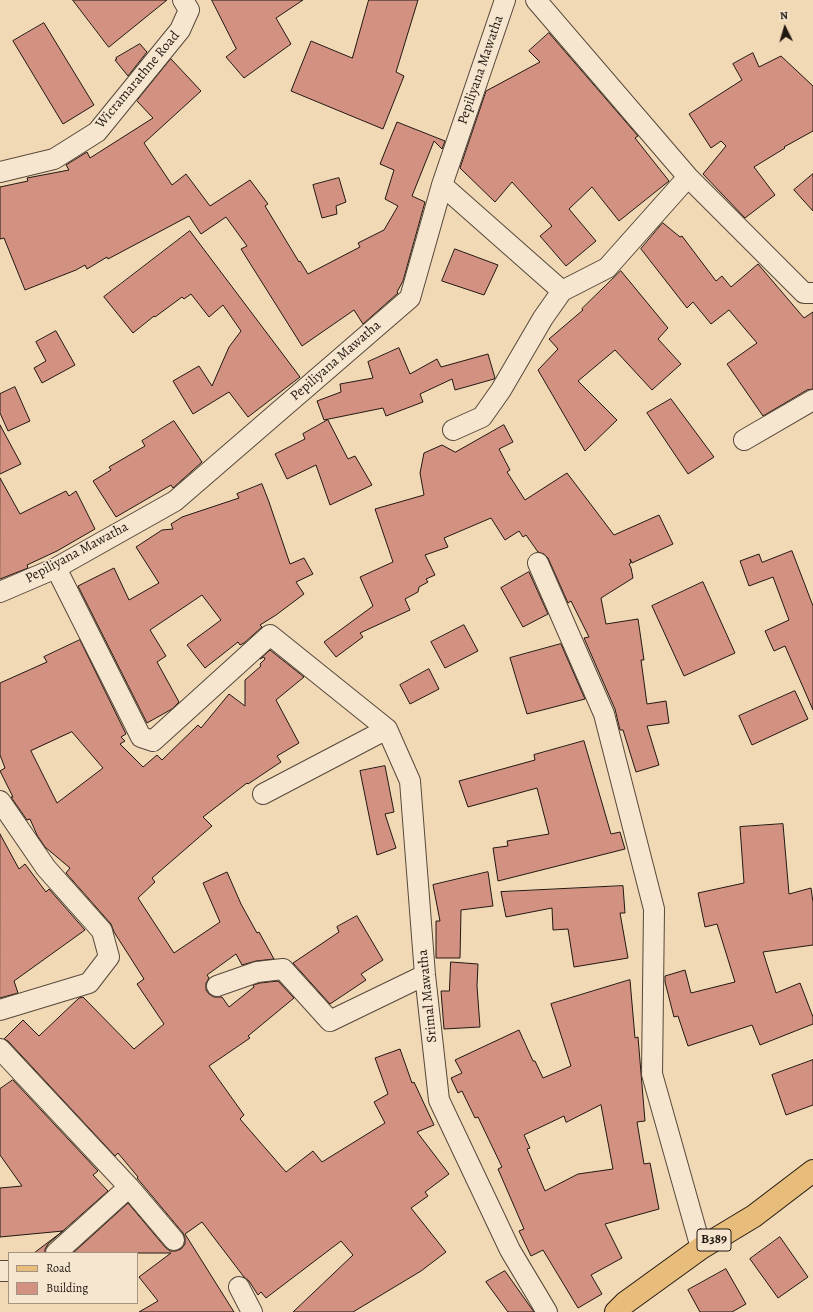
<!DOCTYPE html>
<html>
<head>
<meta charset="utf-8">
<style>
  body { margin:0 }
  #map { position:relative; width:813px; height:1312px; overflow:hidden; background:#f1d9b5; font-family:Alegreya,serif }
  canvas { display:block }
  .legend { position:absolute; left:8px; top:1252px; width:130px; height:52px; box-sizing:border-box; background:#f6e6cf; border:1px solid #a19483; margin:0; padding:5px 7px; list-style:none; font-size:12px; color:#221812 }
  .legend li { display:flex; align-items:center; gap:8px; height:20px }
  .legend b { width:20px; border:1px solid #a19483 }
  .north { position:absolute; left:765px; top:8px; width:40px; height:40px; -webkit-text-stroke:3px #f6e6cf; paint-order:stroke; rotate:355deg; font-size:11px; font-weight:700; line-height:16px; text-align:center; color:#221812 }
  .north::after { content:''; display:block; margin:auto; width:14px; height:18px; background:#221812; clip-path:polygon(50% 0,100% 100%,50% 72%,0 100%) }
</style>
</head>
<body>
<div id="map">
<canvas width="813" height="1312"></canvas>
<ul class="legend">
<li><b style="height:5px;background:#e8bc7a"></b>Road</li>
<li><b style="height:11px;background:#d39181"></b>Building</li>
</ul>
<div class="north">N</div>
</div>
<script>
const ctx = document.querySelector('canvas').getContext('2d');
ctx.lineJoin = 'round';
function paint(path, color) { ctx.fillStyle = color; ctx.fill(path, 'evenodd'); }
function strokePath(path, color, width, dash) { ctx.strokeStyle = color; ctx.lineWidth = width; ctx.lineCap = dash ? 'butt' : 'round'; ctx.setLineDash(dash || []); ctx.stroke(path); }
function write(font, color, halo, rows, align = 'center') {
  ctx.font = font + ' Alegreya,serif'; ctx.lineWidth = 3; ctx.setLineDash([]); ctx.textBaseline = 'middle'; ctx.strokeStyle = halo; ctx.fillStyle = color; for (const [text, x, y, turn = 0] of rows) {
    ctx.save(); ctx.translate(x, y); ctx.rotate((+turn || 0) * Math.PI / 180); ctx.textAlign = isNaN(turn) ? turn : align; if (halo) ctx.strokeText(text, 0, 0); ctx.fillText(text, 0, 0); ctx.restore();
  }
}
const building = new Path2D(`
  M73,0H167L109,47Z
  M212,0H303L276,18L291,44L244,78L226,57L236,49Z
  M369,0H418L396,72L404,76L383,129L291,91L311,41L352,58Z
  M44,23L94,105L63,124L13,41Z
  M549,33L638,136L635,138L669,181L619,221L592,187L569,209L596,241L566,266L540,236L552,226L512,182L495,202L460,168L486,91L540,62L529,51Z
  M140,44L147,52L128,76L115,60L117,59L116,58Z
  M753,53L759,67L781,56L813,86V131L784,147L785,148L754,167L775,195L745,218L703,174L726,146L721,141L711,148L689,114L742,80L733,64Z
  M171,59L201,91L144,143L172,185L186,174L210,206L250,180L268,204L265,206L299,262L300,261L308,274L360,247L358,243L384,230L398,206L385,199L394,170L380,164L397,122L445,141L442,149L434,141L412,196L425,202L403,281L397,292L398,293L363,324L354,310L302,346L241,249L247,246L226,217L201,234L189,216L108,259L107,257L87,269L85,265L76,270L25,290L4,238L0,239V187L28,181L27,178L69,170L66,165L87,152L90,158L153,118L137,101Z
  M813,174V211L794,190Z
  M339,178L346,202L336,206L337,214L322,218L313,185Z
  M663,223L680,237L682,236L716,281L722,276L731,287L758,264L804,318L813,312V389L807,390L763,416L727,364L757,343L729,310L711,324L693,302L687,308L641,249Z
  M190,231L300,377L248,417L229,392L193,414L173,381L199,366L212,386L229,347L241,331L223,305L209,317L191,294L184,299L182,297L155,317L154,316L133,333L104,297Z
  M455,249L498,265L484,295L442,281Z
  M621,271L668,328L658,339L681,364L652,390L615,350L578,381L617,420L585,451L538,370L558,349L549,339L583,310L582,309Z
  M56,331L75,365L42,383L34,368L46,361L36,342Z
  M399,348L410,374L437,359L441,367L488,354L495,378L494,379L455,390L452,379L420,394L423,402L386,416L383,408L324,420L317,401L341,392L340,384L373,378L368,362Z
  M15,387L30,421L8,431L0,413V394Z
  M671,399L714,457L688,474L647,413Z
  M328,420L348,459L355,456L372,485L330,505L316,465L287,479L275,454L305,439L303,434Z
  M174,421L202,462L173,488L171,485L116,517L93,481L111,470L109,467L145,446L142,441Z
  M0,425L21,464L0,474Z
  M504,425L513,442L499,449L510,470L507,472L525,500L567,473L614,535L659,515L673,544L632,563L630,559L631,563L629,564L631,568L633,578L601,598L606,624L638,619L644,660H641L647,704L666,701L669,723L647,726L659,765L636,772L623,730H620L615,709L584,638L589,637L571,601L568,603L548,558L544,554L538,552L526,535L523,537L519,531L505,540L491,518L444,538L448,547L425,555L435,575L426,579L428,582L419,587L418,592L405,599L410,610L360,633L363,637L336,657L324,642L373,606L360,577L393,562L375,509L424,495L420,473L424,453L442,445L455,452Z
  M0,478L20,514L66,491L69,496L76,491L95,529L57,551L27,565L28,568L0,579Z
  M262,484L269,502L290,564L304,558L313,574L296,582L304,594L276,615L260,625L262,627L244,643L240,645L238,642L205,668L187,645L221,620L202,595L150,630L166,656L157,662L179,702L172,709L147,723L78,586L114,568L129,600L159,583L136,547L162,530L173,529L171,524L182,517L239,498L237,494Z
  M792,551L813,606V710L785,646L774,651L765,631L789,620L773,577L749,586L740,561L759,554L762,562Z
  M529,572L548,614L523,627L501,588Z
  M703,582L735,653L684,676L652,606Z
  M464,625L478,651L445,668L431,642Z
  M80,640L126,734L121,737L125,741L120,744L143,767L157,755L162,760L198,725L201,728L229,694L245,706V680L261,666L260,664L265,659L264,657L260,659L270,650L304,677L276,700L299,743L277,756L281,762L248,784L247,783L203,817L212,826L152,878L155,882L138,898L174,953L220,922L203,883L227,872L241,904L257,933L259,932L274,959L256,961L242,965L236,954L207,975L209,978L206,983V990L209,994L214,997H222L229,1007L254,987L253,985L260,983L278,981L294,998L248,1036L250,1038L209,1066L244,1115L240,1119L286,1172L313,1151L322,1162L385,1123L374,1102L388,1094L375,1058L400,1049L412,1083L414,1082L434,1125L417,1132L449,1174L425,1192L428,1196L411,1208L446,1252L421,1271L353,1312H293L353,1255L341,1241L266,1298L261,1292L258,1295L249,1281L244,1277L202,1222L185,1234L234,1312H139L158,1301L139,1277L171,1253H73L128,1203L165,1247L170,1251H176L181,1249L185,1244V1238L183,1233L137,1178L138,1177L118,1153L115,1156L8,1041L4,1039L23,1020L39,1036L79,998L83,997L134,1049L164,1024L137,984L144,979L114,932L111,924L66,873L70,868L45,847L37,835L30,819L27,820L11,797H13L0,771L5,768L0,755V683L47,662L44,657ZM72,732L103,768L57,803L31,751Z
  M561,644L585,699L527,714L510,658Z
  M429,669L439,689L410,704L400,685Z
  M795,691L808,719L752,745L739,716Z
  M584,741L611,834L620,832L625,849L498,881L493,848L508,846L507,841L549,834L537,788L468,807L459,781L535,760L534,755Z
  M385,766L394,812L385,814L396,848L377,855L360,771Z
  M783,824L789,894L811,888L813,902V945L763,952L776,993L800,983L813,1017V1024L760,1045L752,1025L688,1046L678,1016L674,1017L665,982V976L685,970L691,993L735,982L717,924L705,927L698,893L744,883L740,827Z
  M0,834L19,869L25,864L46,892L49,889L85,930L14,981L18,993L0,998Z
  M488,872L493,906L461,910L460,958H436V921H440L433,885Z
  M623,886L625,913H620L628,958L574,967L568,929L553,930L552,908L506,917L501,892Z
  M357,916L383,960L361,974L366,980L330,1004L293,963L339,932L337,927Z
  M451,962L478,964L477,986L480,1027L444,1029L441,991H449Z
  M630,980L635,1038L638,1037L645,1121L637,1122L644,1164L650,1163L659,1209L605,1224L622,1258L591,1275L602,1294L578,1308L543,1250L531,1256L519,1231L524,1229L498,1169L502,1167L478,1117L475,1118L462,1091L458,1093L451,1078L462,1073L455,1060L519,1030L533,1061H535L543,1078L571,1066L551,1004ZM601,1105L613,1169L578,1174L545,1191L527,1149L530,1148L524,1135L564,1116L566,1122Z
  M813,1060V1105L786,1115L772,1075Z
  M13,1080L98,1171L93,1175L108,1191L48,1244L45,1249V1253H34L63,1231L0,1237V1188L22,1186L0,1155V1089Z
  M780,1237L808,1277L778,1298L750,1259Z
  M726,1269L746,1304L732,1312H700L688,1290Z
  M505,1271L534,1312H508L486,1282Z`);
paint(building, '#d39181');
strokePath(building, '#221812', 1);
const street = new Path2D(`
  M536,0L688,177L804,293H813
  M0,172L54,159L97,132L180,30L189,10L183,0
  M442,185L562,291L607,268L688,177
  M453,430L482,417L501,390L543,318L562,291
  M744,440L813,400
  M538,563L604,714L654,909L652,1074L701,1248
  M56,568L141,737L153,741L270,635L387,729L410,781L425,975L439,1100L510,1250L547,1312
  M0,592L56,568L175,501L410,298L442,185L505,0
  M263,794L387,729
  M0,801L46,868L102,931L109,957L89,983L0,1010
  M217,986L257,972L283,969L330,1021L425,975
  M0,1049L129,1187L174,1240
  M56,1253L129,1187
  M0,1271H9
  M239,1287L252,1312`);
const primary = new Path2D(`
  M616,1312L625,1303L701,1248L754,1216L813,1171`);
strokePath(street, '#56483b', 22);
strokePath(primary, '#221812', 24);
strokePath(street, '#f6e6cf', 20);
strokePath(primary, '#e8bc7a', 22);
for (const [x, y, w] of [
  [714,1240,34]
]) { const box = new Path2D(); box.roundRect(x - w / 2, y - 11, w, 22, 3); ctx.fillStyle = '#f6e6cf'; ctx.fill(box); strokePath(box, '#221812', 1); }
write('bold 13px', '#221812', null, [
  ["B389",714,1240]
]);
write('14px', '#221812', '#f6e6cf', [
  ["Pepiliyana Mawatha",481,70,-71],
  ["Wicramarathne Road",138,80,-50],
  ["Pepiliyana Mawatha",336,361,-41],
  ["Pepiliyana Mawatha",77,553,-28],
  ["Srimal Mawatha",428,996,-96]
]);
</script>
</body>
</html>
